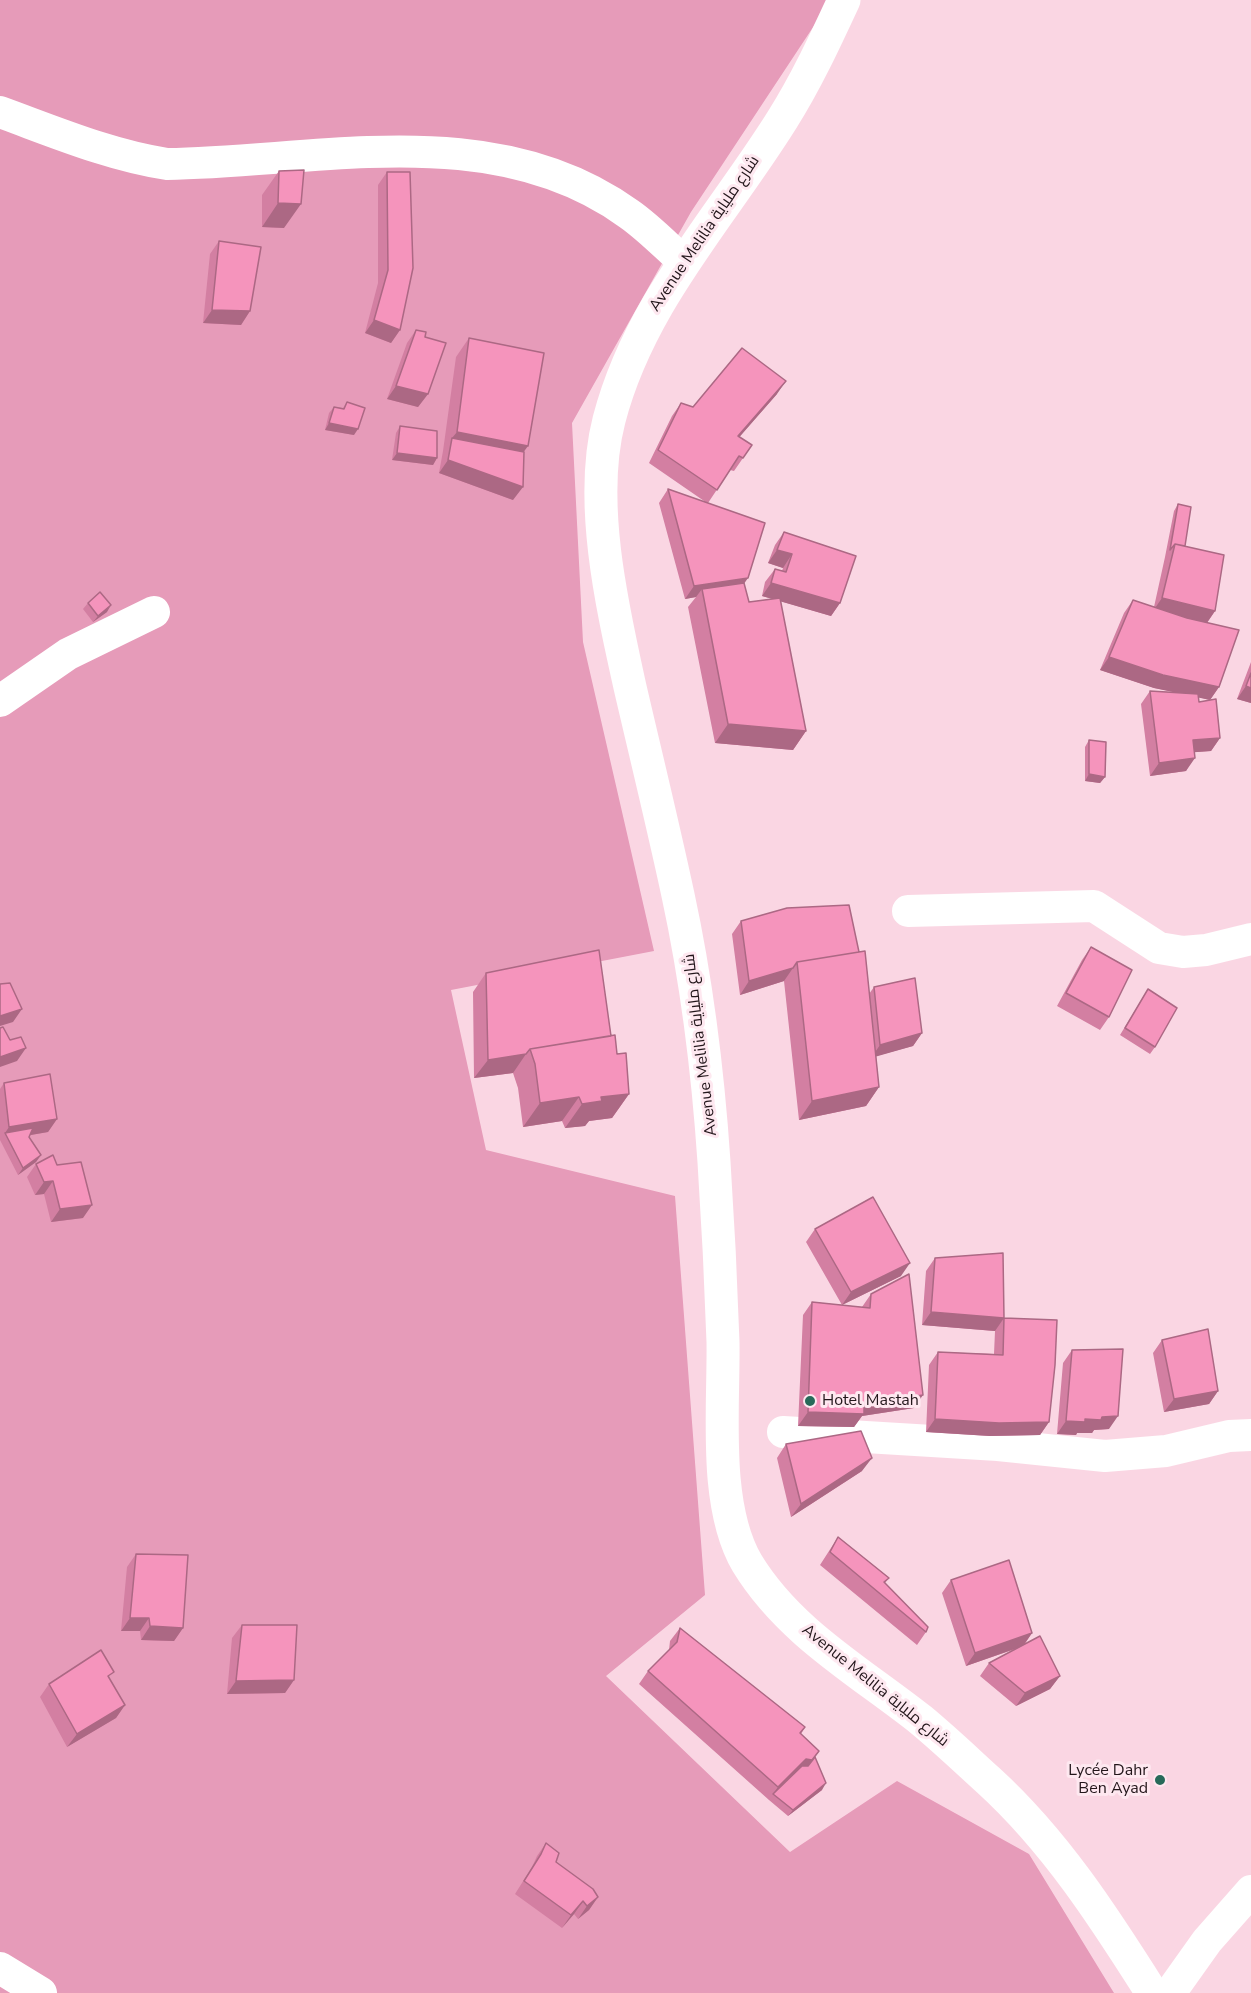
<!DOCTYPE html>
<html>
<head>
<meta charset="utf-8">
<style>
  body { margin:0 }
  canvas { display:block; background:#fad6e3 }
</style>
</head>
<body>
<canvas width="1251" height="1993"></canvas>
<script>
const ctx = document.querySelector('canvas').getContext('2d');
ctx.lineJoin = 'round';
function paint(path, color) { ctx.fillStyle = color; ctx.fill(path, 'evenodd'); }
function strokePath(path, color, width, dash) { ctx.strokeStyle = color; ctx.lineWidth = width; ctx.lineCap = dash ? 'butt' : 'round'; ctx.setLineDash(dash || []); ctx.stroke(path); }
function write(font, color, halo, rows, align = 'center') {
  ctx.font = font + ' "Nunito Sans",Cairo,sans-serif'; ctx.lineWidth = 6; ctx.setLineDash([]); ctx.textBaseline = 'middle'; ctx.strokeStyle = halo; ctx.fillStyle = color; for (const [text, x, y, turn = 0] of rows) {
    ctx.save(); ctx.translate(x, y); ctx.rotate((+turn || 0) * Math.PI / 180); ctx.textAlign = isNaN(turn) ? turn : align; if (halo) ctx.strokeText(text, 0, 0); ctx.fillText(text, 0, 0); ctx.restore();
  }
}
paint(new Path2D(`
  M0,0H831L691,212L572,423L583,642L654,951L451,990L486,1150L675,1196L705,1595L606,1676L790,1852L897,1781L1029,1854L1114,1993H0Z`), '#e69bb9');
strokePath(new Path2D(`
  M0,112C55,132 109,155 167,164C320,162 494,116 629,214C649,228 666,246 684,262
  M0,701L68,654L154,612
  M908,911L1094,906L1159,948L1183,952L1206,950L1251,939
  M783,1432L998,1445L1105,1456L1166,1451L1229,1436L1251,1435
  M0,1968L41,1993
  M1170,1993L1207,1941L1251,1891`), '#fff', 32);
strokePath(new Path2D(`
  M844,0C825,41 806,82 782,120C720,219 639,304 609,420C588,501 612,606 630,687C646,756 663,825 678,895C697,983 708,1072 714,1162C718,1222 721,1282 723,1342C724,1408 713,1505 747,1563C789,1632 859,1671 921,1720C944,1739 966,1760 988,1780C1055,1841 1104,1917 1152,1993`), '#fff', 33);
paint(new Path2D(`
  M279,171L284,228L262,227V195Z
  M387,172L400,330L391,343L365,333L378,283V185Z
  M219,241L250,311L241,325L203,323L210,254Z
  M416,330L425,337L428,394L418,407L387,399L407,343Z
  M469,338L524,452L513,500L439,473L443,451L456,357Z
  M777,394L739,437L743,458L734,471L730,470L708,503L744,584L749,602L773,599L762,596L765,582L775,569L782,571L783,568L768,563L775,545L784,532L840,603L831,616L780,601L806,731L793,750L715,743L688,607L696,597L685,599L659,503L668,489L707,503L649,463L672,416L681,403L693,407Z
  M347,402L354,435L325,430L329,413L334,407L343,408Z
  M400,426L437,458L433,465L392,460L396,433Z
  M1178,504L1185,546L1215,611L1207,623L1219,687L1210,700L1220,738L1211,751L1195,752L1186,771L1150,776L1141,704L1150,691L1175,692L1154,688L1100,670L1124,613L1133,600L1154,607L1165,557L1174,511ZM1198,697L1210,700L1199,702Z
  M88,603L107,612L93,622L83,609Z
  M1251,662V703L1237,699Z
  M1089,740L1105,777L1100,783L1085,781V747Z
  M741,921L869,994L874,987L922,1033L913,1046L876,1056L879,1087L866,1106L799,1120L784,981L740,995L732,934Z
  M1091,947L1109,1017L1100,1030L1057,1006L1082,960Z
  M486,973L611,1036L629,1094L612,1118L589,1121L585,1126L565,1128L562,1121L523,1127L518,1088L513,1073L474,1078L473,992Z
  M1148,989L1155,1047L1150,1054L1120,1035Z
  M4,1083L57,1119L48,1132L30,1135L29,1137L41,1155L36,1162L18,1175L0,1140V1089Z
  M36,1164L57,1165L83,1218L51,1222L44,1194L35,1195L27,1177Z
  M815,1229L901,1276L842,1305L806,1242Z
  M935,1258L1004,1318L1049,1422L1040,1435L990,1436L926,1432L929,1365L938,1352L994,1354L995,1331L922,1325L926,1271Z
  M871,1294L914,1408L862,1416L854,1427L798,1426L803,1315L812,1302L862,1307Z
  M1162,1340L1218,1391L1209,1404L1164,1412L1153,1353Z
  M1072,1350L1109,1429L1094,1430L1092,1433H1077L1076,1435L1057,1434L1063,1363Z
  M786,1444L862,1471L791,1517L777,1458Z
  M838,1537L889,1578L885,1583L926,1632L917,1645L820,1565Z
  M136,1554L183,1628L174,1641L141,1640L140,1631H121L127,1567Z
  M951,1580L1032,1633L1024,1645L1060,1676L1050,1689L1016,1706L980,1676L989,1663L1018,1648L966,1666L942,1593Z
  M242,1625L294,1680L285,1693L227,1694L232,1638Z
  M680,1628L805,1727L801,1734L819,1751L815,1757L822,1790L788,1816L769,1800L639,1684L648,1671L669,1650L670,1641Z
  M109,1678L125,1705L116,1718L67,1747L40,1697L49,1684Z
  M546,1843L556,1862L598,1897L589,1910L578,1919L574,1914L562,1928L515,1894L532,1867L537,1856Z`), '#d37fa2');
paint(new Path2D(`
  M278,203L301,204L284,228L262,227Z
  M212,310L250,311L241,325L203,323Z
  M374,320L400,330L391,343L365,333Z
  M786,381L777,394L729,449L738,436Z
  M396,386L428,394L418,407L387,399Z
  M329,423L358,429L354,435L325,430Z
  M457,432L528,446L514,465L452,438Z
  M397,453L437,458L433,465L392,460Z
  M448,460L523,487L513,500L439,473Z
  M777,550L792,554L783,568L768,563Z
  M748,578L739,591L702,589L696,597L685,599L694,586Z
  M771,583L840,603L831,616L762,596Z
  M1162,598L1215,611L1206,624L1153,611Z
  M111,605L107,612L93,622L98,616Z
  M1109,657L1219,687L1210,700L1154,688L1100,670Z
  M1246,686L1251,688V703L1237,699Z
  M728,724L806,731L793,750L715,743Z
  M1220,738L1211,751L1184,753L1193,740Z
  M1195,758L1186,771L1150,776L1159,763Z
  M1089,774L1105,777L1100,783L1085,781Z
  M793,968L784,981L740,995L749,981Z
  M22,1009L13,1022L0,1026V1016Z
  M922,1033L913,1046L871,1058L880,1045Z
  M26,1048L17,1061L0,1067V1057Z
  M526,1054L513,1073L474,1078L488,1060Z
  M879,1087L866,1106L799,1120L812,1101Z
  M629,1094L612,1118L589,1121L585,1126L565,1128L582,1104L601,1097Z
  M579,1097L562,1121L523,1127L540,1103Z
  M57,1119L48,1132L8,1139L5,1133L9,1127Z
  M41,1155L36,1162L18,1175L23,1168Z
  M53,1181L44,1194L35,1195L44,1182Z
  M92,1205L83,1218L51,1222L60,1209Z
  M910,1263L901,1276L842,1305L851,1292Z
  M931,1312L1004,1318L995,1331L922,1325Z
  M1218,1391L1209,1404L1164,1412L1174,1399Z
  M923,1395L914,1408L862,1416L854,1427L798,1426L808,1412Z
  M1118,1416L1109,1429L1094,1430L1092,1433H1077L1076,1435L1057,1434L1066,1421L1102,1417Z
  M935,1419L1049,1422L1040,1435L990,1436L926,1432Z
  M872,1458L862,1471L791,1517L801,1504Z
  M130,1618H149L140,1631H121Z
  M150,1626L183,1628L174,1641L141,1640Z
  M1032,1633L1023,1646L966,1666L975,1653Z
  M1060,1676L1050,1689L1016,1706L1025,1693Z
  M294,1680L285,1693L227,1694L236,1681Z
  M125,1705L116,1718L67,1747L77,1734Z
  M819,1751L810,1764L773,1794L778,1787L806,1759Z
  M826,1783L822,1790L788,1816L793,1810Z
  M598,1897L589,1910L578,1919L587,1906Z
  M583,1901L574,1914L562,1928L571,1915Z`), '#ac6884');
const building = new Path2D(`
  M304,170L301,204L278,203L279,171Z
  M387,172H410L413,268L400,330L374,320L388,270Z
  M219,241L261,247L250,311L212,310Z
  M416,330L426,332L425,337L446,343L428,394L396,386Z
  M469,338L544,353L528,446L457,432Z
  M742,348L786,381L738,436L752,445L743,458L739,456L717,490L658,450L681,403L693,407Z
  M347,402L365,408L358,429L329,423L334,407L344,409Z
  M400,426L437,431V458L397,453Z
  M452,438L524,452L523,487L448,460Z
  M668,489L765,523L748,578L694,586Z
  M1178,504L1191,507L1185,546L1175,544L1170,550Z
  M784,532L856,556L840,603L771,583L775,569L786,572L792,554L777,550Z
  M1175,544L1224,555L1215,611L1162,598Z
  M744,583L749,602L780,598L806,731L728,724L702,589Z
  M100,592L111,605L98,616L88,603Z
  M1133,600L1187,618L1239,630L1219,687L1163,675L1109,657Z
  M1251,673V688L1246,686Z
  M1150,691L1198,694L1199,702L1216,699L1220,738L1193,740L1195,758L1159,763Z
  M1089,740L1106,742L1105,777L1089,774Z
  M849,905L859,952L797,962L793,968L749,981L741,921L787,908Z
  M1091,947L1132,970L1109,1017L1066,993Z
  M599,950L611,1036L530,1049L526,1054L488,1060L486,973Z
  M865,951L879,1087L812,1101L797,962Z
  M915,978L922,1033L880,1045L874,987Z
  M10,983L22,1009L0,1016V984Z
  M1148,989L1177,1008L1155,1047L1125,1028Z
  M3,1027L10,1040L21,1037L26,1048L0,1057V1028Z
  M615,1035L617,1054L626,1053L629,1094L601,1097L602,1101L582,1104L579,1097L540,1103L535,1064L530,1049Z
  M50,1074L57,1119L9,1127L4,1083Z
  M33,1128L29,1137L41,1155L23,1168L5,1133Z
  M53,1155L57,1165L81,1162L92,1205L60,1209L53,1181L44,1182L36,1164Z
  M873,1197L910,1263L851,1292L815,1229Z
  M1003,1253L1004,1318L931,1312L935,1258Z
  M909,1274L923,1395L864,1404V1414L808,1412L812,1302L870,1308L871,1294Z
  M1004,1318L1057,1320L1055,1365L1049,1422L999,1423L935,1419L938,1352L1003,1355Z
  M1208,1329L1218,1391L1174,1399L1162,1340Z
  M1123,1349L1118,1416L1102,1417L1101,1420L1085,1419V1422L1066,1421L1072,1350Z
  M861,1431L872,1458L801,1504L786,1444Z
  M838,1537L889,1578L884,1582L928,1627L926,1632L830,1552Z
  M136,1554L188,1555L183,1628L150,1626L149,1618H130Z
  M1009,1560L1032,1633L975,1653L951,1580Z
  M242,1625H297L294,1680L236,1681Z
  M680,1628L805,1727L800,1733L819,1751L812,1760L806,1759L778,1787L648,1671L677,1642Z
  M1040,1636L1060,1676L1025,1693L989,1663Z
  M101,1650L114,1672L108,1676L125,1705L77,1734L49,1684Z
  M815,1757L826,1783L793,1810L773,1794L802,1766H808Z
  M546,1843L559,1853L556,1862L593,1889L598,1897L587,1906L583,1901L571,1915L524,1881L541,1854Z`);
paint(building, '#f594bc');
strokePath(building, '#ac6884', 1.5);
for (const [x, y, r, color] of [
  [810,1401,6,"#276959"],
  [1160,1780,6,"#276959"]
]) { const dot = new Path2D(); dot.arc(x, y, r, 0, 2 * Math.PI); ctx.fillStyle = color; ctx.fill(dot); strokePath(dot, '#fee8f0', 2); }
write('16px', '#23161b', '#fee8f0', [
  ["Avenue Melilia شارع ملياية",705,234,-56],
  ["Avenue Melilia شارع ملياية",701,1045,-97],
  ["Avenue Melilia شارع ملياية",875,1686,39]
]);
write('16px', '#23161b', '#fee8f0', [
  ["Hotel Mastah",822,1401],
  ["Lycée Dahr",1148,1771,"right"],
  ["Ben Ayad",1148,1789,"right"]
], 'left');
</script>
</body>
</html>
